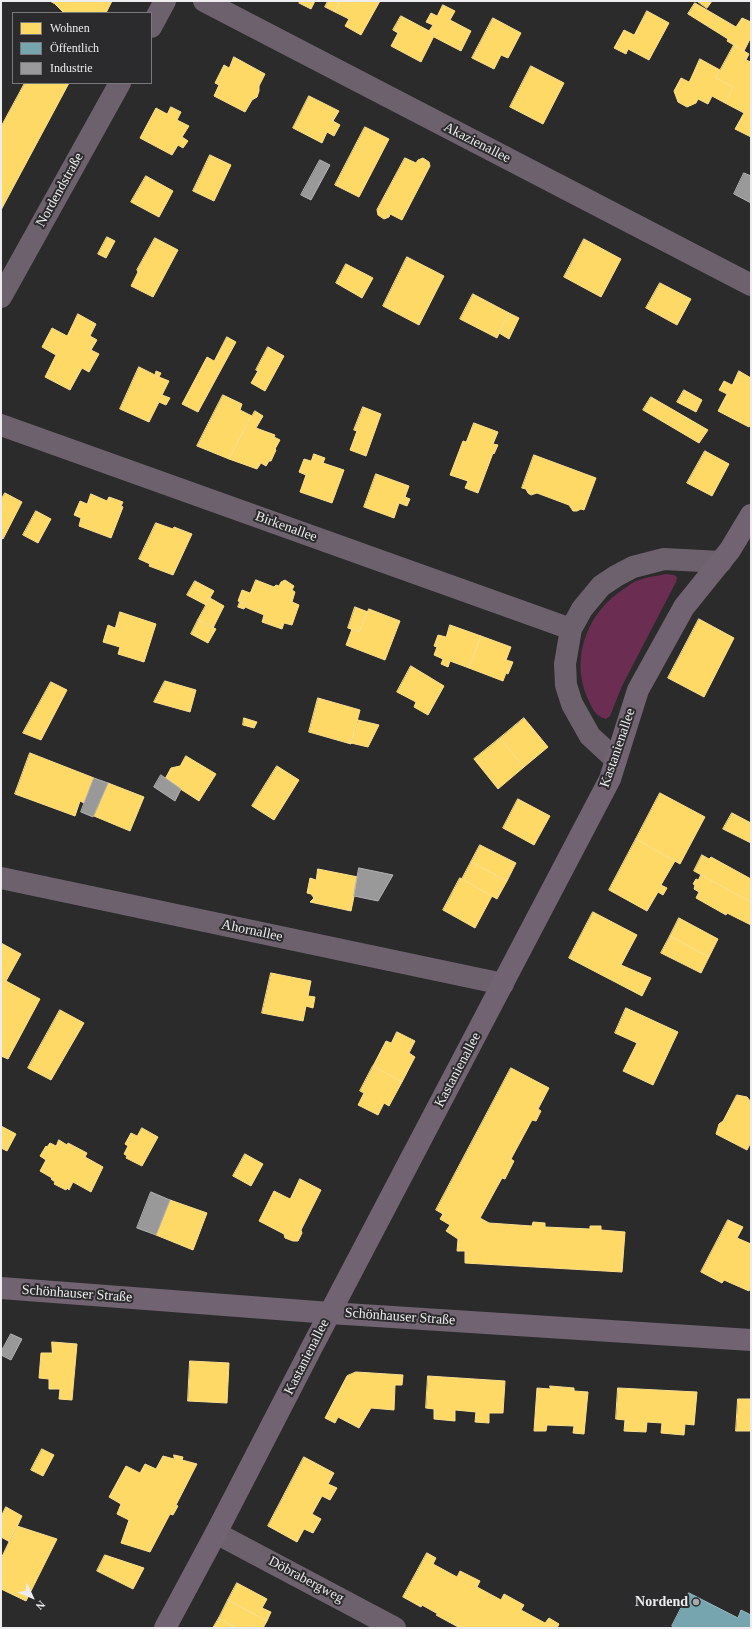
<!DOCTYPE html>
<html>
<head>
<meta charset="utf-8">
<style>
  body { margin:0 }
  #map { position:relative; width:752px; height:1629px; overflow:hidden; background:#2b2b2b; font-family:"Times New Roman",serif }
  canvas { display:block }
  .frame { position:absolute; inset:0; border:2px solid #edecee; pointer-events:none }
  .legend { position:absolute; left:12px; top:12px; width:140px; height:72px; box-sizing:border-box; background:#2b2a2c; border:1px solid #79787a; margin:0; padding:5px 7px; list-style:none; font-size:12px; color:#edecee }
  .legend li { display:flex; align-items:center; gap:8px; height:20px }
  .legend b { width:20px; border:1px solid #79787a }
  .north { position:absolute; left:12px; top:1577px; width:40px; height:40px; -webkit-text-stroke:3px #2b2a2c; paint-order:stroke; rotate:134deg; font-size:11px; font-weight:700; line-height:16px; text-align:center; color:#edecee }
  .north::after { content:''; display:block; margin:auto; width:14px; height:18px; background:#edecee; clip-path:polygon(50% 0,100% 100%,50% 72%,0 100%) }
</style>
</head>
<body>
<div id="map">
<canvas width="752" height="1629"></canvas>
<div class="frame"></div>
<ul class="legend">
<li><b style="height:11px;background:#ffd966"></b>Wohnen</li>
<li><b style="height:11px;background:#76a5af"></b>Öffentlich</li>
<li><b style="height:11px;background:#999"></b>Industrie</li>
</ul>
<div class="north">N</div>
</div>
<script>
const ctx = document.querySelector('canvas').getContext('2d');
ctx.lineJoin = 'round';
function paint(path, color) { ctx.fillStyle = color; ctx.fill(path, 'evenodd'); }
function strokePath(path, color, width, dash) { ctx.strokeStyle = color; ctx.lineWidth = width; ctx.lineCap = dash ? 'butt' : 'round'; ctx.setLineDash(dash || []); ctx.stroke(path); }
function write(font, color, halo, rows, align = 'center') {
  ctx.font = font + ' "Times New Roman",serif'; ctx.lineWidth = 4; ctx.setLineDash([]); ctx.textBaseline = 'middle'; ctx.strokeStyle = halo; ctx.fillStyle = color; for (const [text, x, y, turn = 0] of rows) {
    ctx.save(); ctx.translate(x, y); ctx.rotate((+turn || 0) * Math.PI / 180); ctx.textAlign = isNaN(turn) ? turn : align; if (halo) ctx.strokeText(text, 0, 0); ctx.fillText(text, 0, 0); ctx.restore();
  }
}
paint(new Path2D(`
  M666,574L674,575L677,577L676,582L622,686L610,716L606,719C594,716 592,707 587,697C571,659 586,617 618,593C624,589 630,584 636,581C646,577 656,576 666,574Z`), '#6c2d53');
const homes = new Path2D(`
  M50,1H112L106,13H63V12L55,4Z
  M301,1H315L311,9L299,3Z
  M328,1H340L335,12L325,7Z
  M340,1H380L361,35L345,26L349,19L335,12Z
  M697,1H712L707,8Z
  M695,3L736,27L742,18L751,22V37L744,51L727,41L728,39L688,14Z
  M443,5L455,11L450,20L471,31L461,51L434,37L435,34L429,31L433,25L426,22L431,13L437,16Z
  M647,11L669,23L649,60L628,49L626,54L614,48L624,30L634,35Z
  M401,16L435,34L421,62L391,46L398,33L393,30Z
  M493,18L521,33L508,58L501,55L494,69L472,58Z
  M734,45L749,54L746,60L751,62V137L735,129L744,113L725,103L733,87L716,78Z
  M234,57L265,74L259,86V91L257,97L252,100L245,112L214,96L219,85L215,83L224,65L229,68Z
  M700,59L720,70L716,78L733,87L725,103L712,96L708,104L698,99L696,103L687,107L678,102L674,91L681,78L689,82Z
  M531,66L564,83L543,124L510,107Z
  M25,83H69L1,210V127Z
  M309,96L339,111L333,121L340,125L334,136L327,132L322,143L293,128Z
  M171,107L181,112L177,120L189,126L182,137L188,141L183,148L178,145L172,155L140,138L156,108L167,114Z
  M365,127L389,139L359,197L335,185Z
  M210,155L231,165L214,201L193,191Z
  M405,158L416,163L418,160L423,158L429,162L430,166L402,220L390,214L389,217L384,219L378,215L377,210Z
  M146,176L173,191L159,217L131,202Z
  M107,237L115,241L106,258L98,254Z
  M155,238L178,250L153,297L131,286L138,272L137,270Z
  M584,239L621,259L601,297L564,277Z
  M407,257L444,276L419,325L383,306Z
  M346,264L373,278L362,298L336,283Z
  M660,283L691,299L677,325L646,308Z
  M473,294L509,313L497,338L460,319Z
  M509,313L519,318L509,339L499,333Z
  M78,314L96,324L90,336L97,340L91,350L99,354L89,372L82,368L70,390L45,377L56,355L42,347L52,328L67,336Z
  M227,337L236,342L198,412L182,404L207,357L214,361Z
  M268,347L284,356L265,391L251,383L258,371L256,370Z
  M139,367L155,375L156,371L161,373L159,377L169,381L162,395L170,398L166,405L159,402L149,422L120,409Z
  M739,371L751,378V424L749,427L718,411L727,394L719,390L724,381L732,385Z
  M684,390L702,400L696,412L677,402Z
  M223,395L242,404L240,410L252,416L229,459L197,446Z
  M651,397L708,430L699,443L643,410Z
  M363,407L381,414L366,456L350,450L357,431L354,430Z
  M255,411L263,416L256,428L275,435L274,437L280,440L275,449L276,450L271,461H269L266,466L261,463L257,469L229,459Z
  M474,423L498,432L493,444L498,445L494,454L493,453L478,493L465,488L468,481L450,475L463,441L466,442Z
  M705,451L729,464L712,496L687,483Z
  M314,454L325,458L323,463L344,470L332,503L300,492L306,475L299,472L304,459L311,461Z
  M534,455L596,478L584,510L581,509L577,511H573L569,505L537,493L531,495L528,493L526,489L522,488Z
  M376,474L409,486L405,497L410,499L407,506L399,503L394,518L364,507Z
  M5,493L22,502L3,539L1,538V500Z
  M91,494L107,501L109,497L123,502L121,506L123,507L111,538L79,526L81,518L74,515L80,501L87,504Z
  M36,511L51,519L38,543L23,535Z
  M156,523L173,529L174,527L192,534L173,575L149,566L150,564L139,559Z
  M256,580L274,587L276,585L279,586L281,582L285,580L294,586L292,590L295,592L292,602L299,605L292,625L284,623L282,629L262,622L264,615L245,607L246,604L238,601L242,590L250,593Z
  M195,581L214,591L206,605L187,595Z
  M210,598L224,606L213,628L198,620Z
  M240,602L246,604L244,609L238,607Z
  M355,607L368,612L359,632L348,628Z
  M369,609L400,621L385,660L346,645L352,629L359,632Z
  M120,612L156,624L144,662L118,654L120,647L103,642L108,625L115,628Z
  M699,619L734,638L704,697L668,678Z
  M198,620L216,629L208,643L191,634Z
  M450,625L481,636L469,668L450,661L448,667L441,664L443,659L434,655L437,647L434,646L438,635L446,637Z
  M481,636L511,647L506,660L513,662L508,674L506,673L503,681L469,668Z
  M411,666L444,686L428,715L414,707L416,702L397,692Z
  M165,681L196,690L190,712L154,702Z
  M51,682L67,690L41,740L23,733Z
  M318,698L360,710L351,744L309,732Z
  M244,718L257,722L254,728L243,725Z
  M524,718L548,747L524,767L500,738Z
  M358,720L379,725L368,747L351,743Z
  M500,738L524,767L498,789L474,759Z
  M30,753L94,778L84,803L80,801L75,816L15,794Z
  M186,756L216,774L199,801L165,779L171,768L180,766Z
  M277,766L299,780L274,820L252,806Z
  M108,783L144,797L130,831L94,816Z
  M660,793L705,817L680,864L636,839Z
  M518,799L550,816L534,845L503,828Z
  M732,813L751,823V843L723,829Z
  M636,839L675,861L661,885L667,888L663,895L658,892L647,911L609,890Z
  M480,845L516,863L507,881L471,862Z
  M702,855L709,859L711,857L751,879V902L694,871Z
  M471,862L507,881L497,899L462,879Z
  M318,869L358,877L351,911L310,902L314,898L311,894L307,893L310,878L316,880Z
  M701,875L751,902V925L727,913L726,915L696,898L699,892L694,889L695,885L693,884L696,879L698,880Z
  M460,878L492,896L475,928L443,910Z
  M593,912L637,935L621,965L651,978L642,996L569,958Z
  M679,918L718,939L709,957L670,936Z
  M670,936L709,957L701,973L661,953Z
  M1,943L21,954L6,981L40,999L8,1059L1,1056Z
  M271,973L311,981L308,996L315,997L313,1008L306,1006L303,1021L262,1013Z
  M626,1008L678,1032L653,1085L623,1071L637,1043L615,1033Z
  M60,1010L84,1023L51,1080L28,1068Z
  M397,1032L415,1041L409,1053L415,1057L402,1082L373,1066L386,1041L391,1043Z
  M373,1066L402,1082L389,1106L384,1103L378,1115L358,1105L364,1093L360,1091Z
  M511,1068L549,1088L538,1109L541,1111L536,1121L532,1120L511,1159L514,1161L505,1179L502,1178L480,1218L489,1223L532,1226L533,1222L545,1223V1227L590,1229V1226H601V1230L625,1232L622,1272L465,1263V1251H457L458,1239L446,1231L450,1225L440,1219L443,1214L436,1210Z
  M737,1095L747,1097L751,1102V1142L747,1150L716,1134L719,1124L723,1121Z
  M1,1126L16,1134L7,1151L1,1148Z
  M142,1128L158,1137L142,1166L126,1158L127,1156L124,1154L128,1146L125,1144L131,1133L137,1136Z
  M59,1140L67,1145L68,1143L87,1153L85,1157L103,1167L91,1192L73,1182L69,1190L67,1188L66,1190L54,1184L55,1182L51,1179L52,1178L40,1171L46,1160L40,1156L46,1146L47,1147L50,1143L56,1146Z
  M245,1154L263,1164L251,1186L233,1176Z
  M300,1179L321,1190L301,1230L302,1233L298,1241H293L285,1238L284,1234L259,1221L274,1191L290,1199Z
  M170,1200L207,1213L193,1250L156,1235Z
  M728,1220L743,1227L737,1238L751,1244V1286L749,1291L724,1280L722,1283L701,1272Z
  M52,1342L77,1344L72,1400L59,1399L60,1389H49V1379L39,1378L41,1353H52Z
  M190,1361L229,1363L227,1403L188,1401Z
  M356,1372L403,1375L402,1385H395L394,1410L371,1408L359,1428L338,1417L335,1423L325,1418L347,1376Z
  M428,1376L505,1381L503,1413H489V1423L475,1422L476,1412L455,1410V1421L434,1419V1409L426,1408Z
  M550,1386L574,1388V1391L588,1392L584,1434L573,1433L574,1426L547,1425L546,1431H534L537,1388L550,1389Z
  M618,1388L697,1392L694,1425L685,1424L684,1435L661,1433L662,1423L647,1422L646,1432L624,1431L625,1420L616,1419Z
  M738,1399H751V1431H736Z
  M42,1449L54,1455L43,1476L31,1470Z
  M174,1455L183,1457L182,1460L197,1464L176,1505L178,1506L173,1515L170,1514L150,1552L121,1543L129,1520L117,1514L121,1504L109,1497L126,1466L140,1473L145,1464L156,1469L163,1456L174,1459Z
  M304,1457L334,1473L328,1484L337,1488L330,1500L322,1496L312,1514L321,1519L313,1533L304,1529L297,1542L268,1526Z
  M6,1507L22,1516L10,1542L1,1537V1517Z
  M17,1526L57,1539L26,1601L1,1589V1559Z
  M427,1553L436,1558L433,1564L457,1577L460,1571L480,1581L477,1587L501,1600L504,1594L524,1605L521,1610L545,1623L549,1618L559,1624L557,1628H460L436,1615L438,1614L422,1605L421,1607L403,1597Z
  M105,1555L144,1568L133,1589L97,1571Z
  M237,1583L267,1599L262,1608L271,1612L267,1621L228,1600Z
  M228,1600L267,1621L263,1628H256L253,1626L251,1628H236L219,1618Z
  M219,1618L236,1628H213Z`);
paint(homes, '#ffd966');
strokePath(homes, '#fadf8f', 1);
const public = new Path2D(`
  M689,1593L738,1618L741,1610L751,1615V1628H675L672,1626Z`);
paint(public, '#76a5af');
strokePath(public, '#9abac2', 1);
const industry = new Path2D(`
  M320,160L330,165L311,200L301,195Z
  M744,173L751,176V203L734,194Z
  M161,775L181,789L175,801L154,787Z
  M94,778L108,783L93,817L81,812Z
  M359,868L393,875L378,901L354,896Z
  M151,1192L170,1200L156,1235L137,1228Z
  M11,1334L22,1339L11,1360L1,1355V1352Z`);
paint(industry, '#999');
strokePath(industry, '#b2b2b2', 1);
strokePath(new Path2D(`
  M204,1L751,285
  M151,27L165,1
  M1,297L120,83
  M1,425L571,629
  M616,760L590,736L572,704L566,685L565,664L571,629L582,609L601,586L616,576L633,567L664,559L721,562
  M1,878L503,984
  M216,1533L395,1628`), '#6e616e', 22);
strokePath(new Path2D(`
  M1,1288L330,1313L751,1340
  M165,1628L216,1533L312,1347L610,779L638,690L684,607L730,550L751,515`), '#716371', 22);
for (const [x, y, r, color] of [
  [696,1602,4,"#a9a8aa"]
]) { const dot = new Path2D(); dot.arc(x, y, r, 0, 2 * Math.PI); ctx.fillStyle = color; ctx.fill(dot); strokePath(dot, '#2b2a2c', 1.5); }
write('14px', '#edecee', '#2b2a2c', [
  ["Akazienallee",477,143,27],
  ["Nordendstraße",60,190,-61],
  ["Birkenallee",286,527,20],
  ["Kastanienallee",618,748,-71],
  ["Ahornallee",252,931,12],
  ["Kastanienallee",458,1070,-62],
  ["Schönhauser Straße",77,1294,4],
  ["Schönhauser Straße",400,1317,4],
  ["Kastanienallee",307,1357,-63],
  ["Döbrabergweg",306,1580,28]
]);
write('bold 14px', '#edecee', '#2b2a2c', [
  ["Nordend",688,1602]
], 'right');
</script>
</body>
</html>
